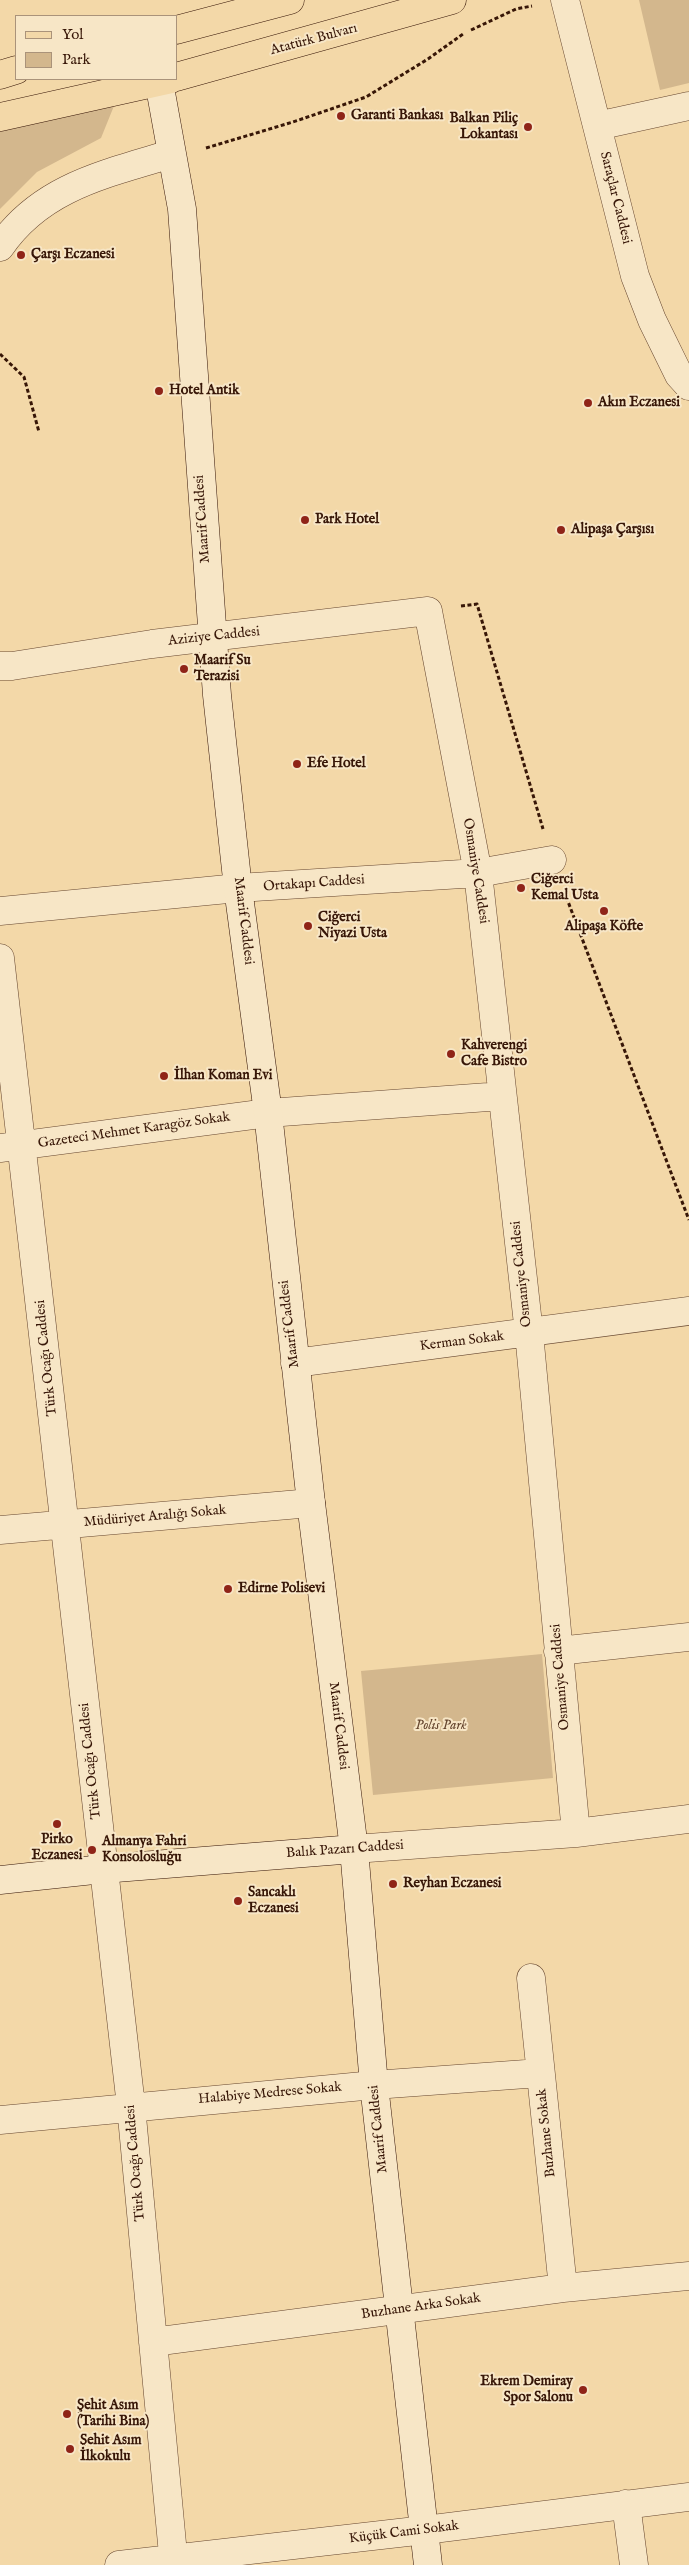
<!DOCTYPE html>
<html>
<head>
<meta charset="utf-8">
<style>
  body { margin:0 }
  #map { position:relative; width:689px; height:2565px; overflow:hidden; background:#f3d8a8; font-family:"IM FELL English",serif }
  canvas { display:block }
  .legend { position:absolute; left:15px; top:15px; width:162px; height:65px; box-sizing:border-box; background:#f7e6c6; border:1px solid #aa937a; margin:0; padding:6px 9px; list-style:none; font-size:15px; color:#371607 }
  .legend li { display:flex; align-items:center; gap:10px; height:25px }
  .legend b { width:25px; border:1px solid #aa937a }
</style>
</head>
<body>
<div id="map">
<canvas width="689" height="2565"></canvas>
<ul class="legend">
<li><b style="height:6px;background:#f3d8a8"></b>Yol</li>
<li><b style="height:14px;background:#d3b78d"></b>Park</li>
</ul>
</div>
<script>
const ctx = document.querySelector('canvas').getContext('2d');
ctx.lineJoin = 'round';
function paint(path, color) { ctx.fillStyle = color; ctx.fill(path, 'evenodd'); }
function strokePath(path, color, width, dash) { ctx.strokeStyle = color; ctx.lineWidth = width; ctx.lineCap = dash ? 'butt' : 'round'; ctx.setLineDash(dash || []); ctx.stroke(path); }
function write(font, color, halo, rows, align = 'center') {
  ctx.font = font + ' "IM FELL English",serif'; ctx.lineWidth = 4; ctx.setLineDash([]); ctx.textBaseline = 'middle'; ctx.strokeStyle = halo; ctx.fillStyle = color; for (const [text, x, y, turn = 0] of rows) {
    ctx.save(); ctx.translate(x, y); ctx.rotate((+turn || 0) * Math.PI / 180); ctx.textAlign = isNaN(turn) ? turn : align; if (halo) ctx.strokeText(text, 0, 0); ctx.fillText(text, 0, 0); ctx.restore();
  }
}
paint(new Path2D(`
  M639,0H689V83L660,90Z
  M118,96L101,138L37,172L0,209V128Z
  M542,1654L553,1778L373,1795L361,1671Z`), '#d3b78d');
const street = new Path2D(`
  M565,0L635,276L652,320L679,375L689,386
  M597,126L689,106
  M0,247C41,187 105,174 171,154
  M0,666H12L152,644L428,611L478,873L529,1333L576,1833
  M0,911L238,888L478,873L552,860
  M0,958L131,2106L174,2565
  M0,1148L268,1113L502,1096
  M295,1363L689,1311
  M0,1530L311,1503
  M558,1651L689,1637
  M354,1849L576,1833L689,1819
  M531,1978L563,2288
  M0,2120L374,2085L540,2073
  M153,2342L563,2288L689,2276
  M626,2504L634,2565
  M119,2565L425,2530L689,2497`);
const secondary = new Path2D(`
  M159,82L182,209L217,695L238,888L268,1113L311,1503L354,1849L374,2085L428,2565
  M0,1880L103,1869L354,1849`);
const primary = new Path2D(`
  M176,30L290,0
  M0,75L16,70
  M176,77L452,0
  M0,117L171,79`);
strokePath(street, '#66462f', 29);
strokePath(secondary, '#371607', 29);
strokePath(primary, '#371607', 29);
strokePath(new Path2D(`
  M471,30L516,9L532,6
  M206,148L293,122L366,97L428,59L463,34
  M0,354L24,377L39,432
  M461,606L477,604L543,829
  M564,891L689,1220`), '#371607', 3, [4, 2.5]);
strokePath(street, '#f7e6c6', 28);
strokePath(secondary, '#f7e6c6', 28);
strokePath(primary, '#f3d8a8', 28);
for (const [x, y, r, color] of [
  [341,116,5,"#8f2418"],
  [528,127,5,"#8f2418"],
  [21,255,5,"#8f2418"],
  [159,391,5,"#8f2418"],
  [588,403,5,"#8f2418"],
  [305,520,5,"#8f2418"],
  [561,530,5,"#8f2418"],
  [184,669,5,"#8f2418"],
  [297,764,5,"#8f2418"],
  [521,888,5,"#8f2418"],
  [604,911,5,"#8f2418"],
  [308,926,5,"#8f2418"],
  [451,1054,5,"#8f2418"],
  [164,1076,5,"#8f2418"],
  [228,1589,5,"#8f2418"],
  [57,1824,5,"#8f2418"],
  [92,1850,5,"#8f2418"],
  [393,1884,5,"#8f2418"],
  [238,1901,5,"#8f2418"],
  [583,2390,5,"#8f2418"],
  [67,2414,5,"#8f2418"],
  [70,2449,5,"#8f2418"]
]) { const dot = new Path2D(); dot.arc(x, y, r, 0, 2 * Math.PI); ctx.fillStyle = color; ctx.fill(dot); strokePath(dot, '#f7e6c6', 2); }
write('14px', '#371607', '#f7e6c6', [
  ["Atatürk Bulvarı",314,40,-15],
  ["Saraçlar Caddesi",615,198,76],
  ["Maarif Caddesi",203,519,-94],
  ["Aziziye Caddesi",214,637,-6],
  ["Osmaniye Caddesi",475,871,81],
  ["Ortakapı Caddesi",314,884,-4],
  ["Maarif Caddesi",243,921,83],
  ["Gazeteci Mehmet Karagöz Sokak",134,1131,-8],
  ["Osmaniye Caddesi",522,1274,-96],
  ["Maarif Caddesi",290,1324,-97],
  ["Kerman Sokak",462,1342,-7],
  ["Türk Ocağı Caddesi",47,1358,-96],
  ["Müdüriyet Aralığı Sokak",155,1517,-5],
  ["Osmaniye Caddesi",561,1677,-95],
  ["Maarif Caddesi",338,1726,83],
  ["Türk Ocağı Caddesi",91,1761,-96],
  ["Balık Pazarı Caddesi",345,1850,-4],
  ["Halabiye Medrese Sokak",270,2094,-5],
  ["Maarif Caddesi",379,2129,-96],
  ["Buzhane Sokak",547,2133,-96],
  ["Türk Ocağı Caddesi",136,2163,-95],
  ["Buzhane Arka Sokak",421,2307,-8],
  ["Küçük Cami Sokak",404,2533,-7]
]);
write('bold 14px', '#371607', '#f7e6c6', [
  ["Garanti Bankası",351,116],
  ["Balkan Piliç",518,119,"right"],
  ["Lokantası",518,135,"right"],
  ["Çarşı Eczanesi",31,255],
  ["Hotel Antik",169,391],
  ["Akın Eczanesi",598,403],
  ["Park Hotel",315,520],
  ["Alipaşa Çarşısı",571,530],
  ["Maarif Su",194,661],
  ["Terazisi",194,677],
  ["Efe Hotel",307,764],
  ["Ciğerci",531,880],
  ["Kemal Usta",531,896],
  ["Ciğerci",318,918],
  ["Niyazi Usta",318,934],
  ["Alipaşa Köfte",604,927,"center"],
  ["Kahverengi",461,1046],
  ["Cafe Bistro",461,1062],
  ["İlhan Koman Evi",174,1076],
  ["Edirne Polisevi",238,1589],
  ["Pirko",57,1840,"center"],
  ["Eczanesi",57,1856,"center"],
  ["Almanya Fahri",102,1842],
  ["Konsolosluğu",102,1858],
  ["Reyhan Eczanesi",403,1884],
  ["Sancaklı",248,1893],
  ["Eczanesi",248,1909],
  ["Ekrem Demiray",573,2382,"right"],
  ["Spor Salonu",573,2398,"right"],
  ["Şehit Asım",77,2406],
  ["(Tarihi Bina)",77,2422],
  ["Şehit Asım",80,2441],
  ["İlkokulu",80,2457]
], 'left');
write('italic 14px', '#66462f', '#f7e6c6', [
  ["Polis Park",441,1726]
]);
</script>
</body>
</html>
